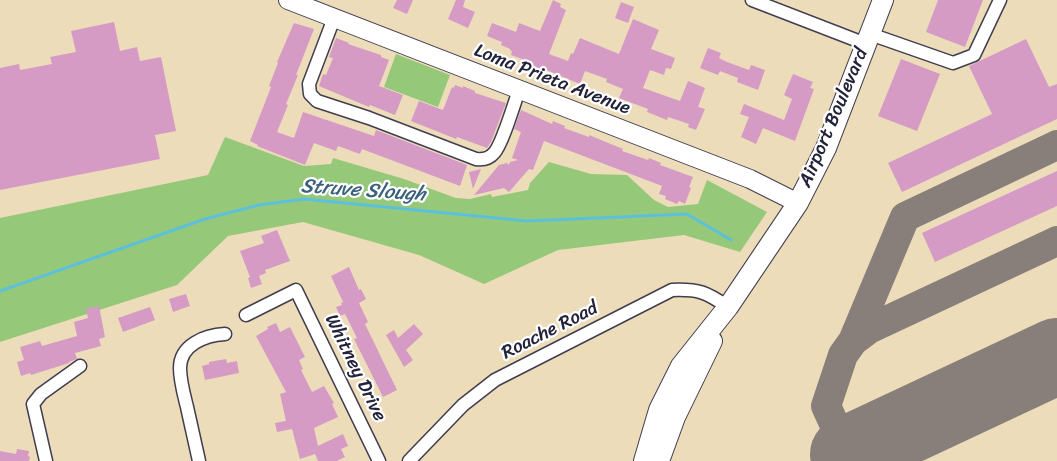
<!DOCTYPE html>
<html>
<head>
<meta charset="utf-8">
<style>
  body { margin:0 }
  canvas { display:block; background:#eddcb9 }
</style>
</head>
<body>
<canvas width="1057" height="461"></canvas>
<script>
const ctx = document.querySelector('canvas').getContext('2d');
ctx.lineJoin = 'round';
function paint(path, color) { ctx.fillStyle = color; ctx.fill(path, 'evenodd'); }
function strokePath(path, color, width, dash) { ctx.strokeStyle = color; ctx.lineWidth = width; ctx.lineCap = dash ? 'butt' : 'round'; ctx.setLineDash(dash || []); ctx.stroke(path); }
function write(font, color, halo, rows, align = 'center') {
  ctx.font = font + ' Sriracha,sans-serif'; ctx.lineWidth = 4.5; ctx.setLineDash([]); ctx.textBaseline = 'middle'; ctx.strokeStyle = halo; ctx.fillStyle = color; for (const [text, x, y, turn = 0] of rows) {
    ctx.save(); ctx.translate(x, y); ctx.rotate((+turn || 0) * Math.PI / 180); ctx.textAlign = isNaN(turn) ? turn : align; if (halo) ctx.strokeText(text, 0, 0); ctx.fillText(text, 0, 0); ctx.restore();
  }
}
paint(new Path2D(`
  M396,54L450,75L438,107L384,87Z
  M225,137L304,166L331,164L333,158L404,179L456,198L470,199L491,194L492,197L528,190L530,183L549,162L591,174L627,175L654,200L668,207L698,204L707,180L767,212L740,252L684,235L558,250L484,284L419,255L303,222L228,236L177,285L0,342V218L208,175Z`), '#95c979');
strokePath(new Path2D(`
  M0,291L205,219L259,205L304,199L527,221L687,214L731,240`), '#5cc0db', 3);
strokePath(new Path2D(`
  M853,341L905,217L1057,145
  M848,454L826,406L843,355L853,341L869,329L1057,241`), '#887f7a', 30);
strokePath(new Path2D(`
  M848,454L1057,356`), '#887f7a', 76);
paint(new Path2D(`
  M397,0H413L407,14L393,8Z
  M456,0H465L463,7L475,12L468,28L448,19Z
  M553,0L561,4L560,7L566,10L549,54L568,61L571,53L573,54L580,38L619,54L633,19L659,30L651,49L675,58L671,69L666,68L664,75L650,70L643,88L680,101L688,81L705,88L698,107L705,109L696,130L688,127L689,124L668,117L667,120L647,112L648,109L619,98L623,89L606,82L607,79L585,71L580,84L544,69L542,72L531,67L533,63L511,55L512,51L510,50V49L501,45L502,42L487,36L492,23L516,32L519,23L540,31Z
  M938,0H983L965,47L926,32Z
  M621,2L634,7L628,23L615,18Z
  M114,22L120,51L137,47L140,61L161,57L176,131L155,135L160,159L0,190V68L19,64L20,70L52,64L50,57L76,52L71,31Z
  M294,23L314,29L296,75H298L286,104L288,105L277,132L294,138L303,112L374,136L376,130L467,165L460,186L362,149L360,154L338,146L336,151L314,143L305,165L257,146L258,145L250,141L271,87L269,86L278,63L277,62Z
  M336,38L349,43L348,44L381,55V57L389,60L379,86L403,95L395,115L370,105L369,107L319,86L323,74L326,75L333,58L329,57Z
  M1026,39L1049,87L1057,84V119L902,192L888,163L992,114L969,66Z
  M708,48L721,53L719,58L727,62L749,70L751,65L765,70L758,90L737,82L738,78L720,71L718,75L700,68Z
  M901,59L940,74L917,131L878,116Z
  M793,74L813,82L810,88L814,89L795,141L763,128L756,144L741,137L749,117L740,114L744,104L784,120L792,99L784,95Z
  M455,85L463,88V86L475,91V93L506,103L491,142L487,148L457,137L456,139L411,121L419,101L443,110L452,87L454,88Z
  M521,110L552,124L553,121L565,126L564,128L589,137V135L623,149L622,151L648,160L649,158L661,163L660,165L693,177L689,187L691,188L685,204L679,201L677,204L665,199L666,196L659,194L662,186L544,141L533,170L529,169L509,192L504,188L474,195L499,165L507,163L509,165L510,162L518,160L512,158L521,132L514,129Z
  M481,169L473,189L469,172Z
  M1057,171V206L935,262L922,233Z
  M277,230L290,261L265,270L266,273L259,276L262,284L251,288L248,278L250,277L240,251L264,243L261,236Z
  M349,267L359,290L361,289L366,299L359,303L368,322L365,324L397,390L383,397L354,339L357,338L345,314L340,316L336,307L342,305L341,303L343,302L331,276Z
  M186,294L190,306L173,312L169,299Z
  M99,306L105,337L99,339L101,346L75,353L77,359L69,362V363L31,375L30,373L21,376L17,362L24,360L20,347L40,341L42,346L77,336L74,322L88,318L86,309Z
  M150,307L155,320L123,332L118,318Z
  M276,323L280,332L290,327L305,357L299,360L303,369L301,370L312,392L324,386L334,403L332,404L338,417L314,428L318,446L343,434L348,446L341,449L345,457L337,461H318L315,454L300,459L292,429L277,432L275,423L286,421L280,394L286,392L256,336L268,329L267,327Z
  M414,324L423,334L406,350L413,360L404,367L386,335L394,330L398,338Z
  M226,359L227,363L237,361L239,373L205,380L202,366L209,364V362Z
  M17,449L29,451L28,456L30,457L29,461H0V451L16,454Z`), '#d59bc5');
const street = new Path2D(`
  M752,0L866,44
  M334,18L309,84L310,94L317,101L369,118L476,159C483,160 489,159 494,153C502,145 514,104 519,90
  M870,34L953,63L974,55L1000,0
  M246,315L296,290L379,461
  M46,461L33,404L41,394L80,366
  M199,461C195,443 191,425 187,407C184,395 180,381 180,368C180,345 205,335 225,334
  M409,461L463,405L495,380L672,290C699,289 706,292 728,307`);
const secondary = new Path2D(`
  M288,0L750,179L798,203`);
const primary = new Path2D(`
  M644,461L659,410L681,366L728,307L798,203L826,148L883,0
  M659,461L675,417L712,341`);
strokePath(street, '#403e4e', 15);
strokePath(secondary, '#403e4e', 20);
strokePath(primary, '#403e4e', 22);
strokePath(street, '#fff', 12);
strokePath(secondary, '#fff', 18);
strokePath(primary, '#fff', 20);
write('19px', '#22223b', '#fff', [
  ["Loma Prieta Avenue",552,80,21],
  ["Airport Boulevard",834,118,-67],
  ["Roache Road",550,331,-27],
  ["Whitney Drive",355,368,64]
]);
write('italic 20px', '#39617b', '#fff', [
  ["Struve Slough",363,191,4]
]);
</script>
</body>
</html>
